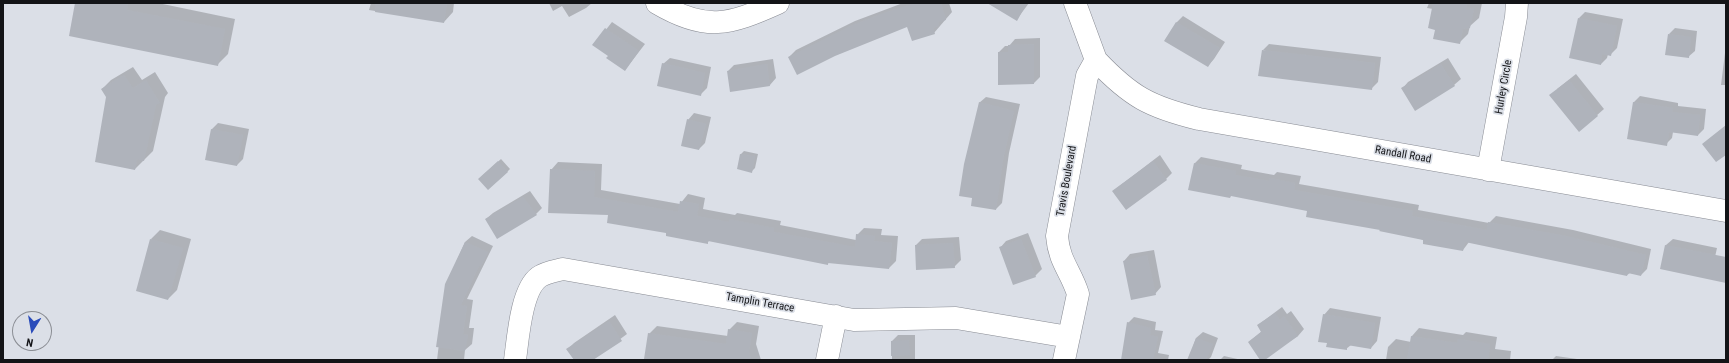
<!DOCTYPE html>
<html>
<head>
<meta charset="utf-8">
<style>
  body { margin:0 }
  #map { position:relative; width:1729px; height:363px; overflow:hidden; background:#dbdfe7; font-family:"Roboto Condensed",sans-serif }
  canvas { display:block }
  .frame { position:absolute; inset:0; border:4px solid #131417; pointer-events:none }
  .north { position:absolute; left:12px; top:311px; width:40px; height:40px; box-sizing:border-box; background:#dbdfe7; border:1px solid #8b8e94; border-radius:50%; rotate:191deg; font-size:11px; font-weight:700; line-height:16px; text-align:center; color:#131417 }
  .north::after { content:''; display:block; margin:auto; width:14px; height:18px; background:#294bba; clip-path:polygon(50% 0,100% 100%,50% 72%,0 100%) }
</style>
</head>
<body>
<div id="map">
<canvas width="1729" height="363"></canvas>
<div class="frame"></div>
<div class="north">N</div>
</div>
<script>
const ctx = document.querySelector('canvas').getContext('2d');
ctx.lineJoin = 'round';
function paint(path, color) { ctx.fillStyle = color; ctx.fill(path, 'evenodd'); }
function strokePath(path, color, width, dash) { ctx.strokeStyle = color; ctx.lineWidth = width; ctx.lineCap = dash ? 'butt' : 'round'; ctx.setLineDash(dash || []); ctx.stroke(path); }
function write(font, color, halo, rows, align = 'center') {
  ctx.font = font + ' "Roboto Condensed",sans-serif'; ctx.lineWidth = 3.5; ctx.setLineDash([]); ctx.textBaseline = 'middle'; ctx.strokeStyle = halo; ctx.fillStyle = color; for (const [text, x, y, turn = 0] of rows) {
    ctx.save(); ctx.translate(x, y); ctx.rotate((+turn || 0) * Math.PI / 180); ctx.textAlign = isNaN(turn) ? turn : align; if (halo) ctx.strokeText(text, 0, 0); ctx.fillText(text, 0, 0); ctx.restore();
  }
}
paint(new Path2D(`
  M76,3H158L235,19L228,54L217,65Z
  M371,3H454L453,12L444,22L369,10Z
  M549,3H592L586,8L569,17L562,6L553,11Z
  M903,3H949L952,12L934,33L908,26L789,57L796,50L855,21Z
  M989,3H1029L1017,19Z
  M1429,3H1482L1479,18L1470,26L1468,34L1459,43L1436,29L1433,9L1427,8Z
  M1585,12L1623,19L1617,48L1611,54H1608L1607,58L1601,64L1579,18Z
  M1183,16L1225,42L1214,59L1208,66L1166,40L1177,22Z
  M612,22L645,44L625,70L609,55L594,45Z
  M1675,28L1697,31L1695,51L1688,57L1669,34Z
  M1040,38V77L1034,83L999,52L1005,46H1009L1015,39Z
  M1269,44L1381,57L1378,82L1372,88L1263,50Z
  M1726,45V85H1721Z
  M670,58L711,67L707,88L700,95L663,64Z
  M1448,58L1461,79L1454,85L1402,89L1408,82Z
  M773,59L776,78L770,85L731,91L728,71L734,65Z
  M133,67L142,80L155,72L168,93L165,97L153,151L135,169L108,97L102,89L111,80Z
  M1576,74L1604,109L1579,131L1557,89Z
  M1640,96L1678,103V106L1706,109L1704,129L1698,135L1673,132L1672,138L1666,144L1628,138L1634,102Z
  M986,97L1020,104L1009,153L1002,203L996,209L979,103Z
  M694,113L711,117L705,143L699,149L688,120Z
  M218,123L249,129L243,159L237,165L206,159L212,129Z
  M744,151L758,154L755,168L752,171L738,168L741,154Z
  M1160,155L1172,173L1166,179L1113,191Z
  M1201,157L1242,165L1241,169L1274,175L1277,172L1301,176L1299,184L1419,205L1418,210L1489,223L1496,216L1573,230L1651,249L1647,269L1641,275L1630,273L1627,275L1469,242L1463,250L1308,210L1232,195L1190,189L1195,163Z
  M501,159L510,169L507,172L482,176Z
  M558,162L602,164L601,190L680,204L688,194L705,198L703,209L735,215L737,213L781,221L780,225L856,240L857,235L864,228L882,229L881,235L898,236L896,261L889,268L829,262L828,264L710,240L707,243L667,232L610,214L551,170Z
  M530,191L542,208L536,214L486,219L493,213Z
  M160,230L191,239L177,290L168,299L151,239Z
  M1028,233L1042,269L1035,276L1000,248L1006,241Z
  M472,236L493,246L467,299L473,300L469,328H474L472,344L465,350L464,360H437L446,285L465,242Z
  M959,237L961,260L954,267L916,245L922,239Z
  M1673,239L1717,248L1715,257L1726,259V285V282L1661,268L1666,245Z
  M1154,250L1161,287L1155,294L1124,261L1130,254Z
  M1282,307L1287,314L1291,311L1304,329L1298,336L1261,360L1249,342L1262,331L1258,325Z
  M1330,308L1381,317L1377,341L1371,348L1351,345L1346,349L1328,343L1324,315Z
  M615,315L627,334L592,360H575L568,349L574,343Z
  M1134,317L1156,322L1155,330L1163,331L1158,353L1169,355L1168,360H1122L1128,323Z
  M737,322L759,326L756,344L761,360H659L645,358L649,334L657,326L728,336L729,330Z
  M1419,328L1463,335L1466,332L1497,337L1495,349L1511,351L1510,360H1386L1388,347L1396,339L1411,342L1412,336Z
  M1203,332L1218,338L1211,357L1208,360H1194L1189,358L1196,338Z
  M898,335H915V360H892V341Z
  M1224,356L1242,360H1220Z
  M1556,356L1577,359V360H1552Z`), '#0003');
paint(new Path2D(`
  M75,3H128L127,10L225,29L218,66L69,36Z
  M376,3H447L444,23L375,12Z
  M916,3H941L946,20L938,22L939,26L933,28L935,34L912,41L907,27L835,56L797,75L788,57L848,27L881,14Z
  M987,3H1027L1017,21Z
  M1433,3H1467L1466,7L1474,9L1470,28L1463,29L1460,44L1433,39L1435,30L1428,28Z
  M1578,18L1617,26L1611,56L1602,54L1601,65L1569,58Z
  M1176,22L1220,48L1208,67L1164,41Z
  M605,28L639,51L625,71L606,58L608,56L592,45Z
  M1668,34L1691,37L1689,58L1665,55Z
  M1034,44V84L998,85V52H1008V45Z
  M1262,50L1375,63L1372,90L1258,76Z
  M662,63L705,73L701,96L657,86Z
  M767,64L770,86L730,92L727,71Z
  M1441,64L1455,86L1415,111L1401,88Z
  M124,75L133,88L146,80L160,103L156,105L144,161L137,159L135,170L95,162L106,97L101,89Z
  M1569,80L1598,116L1579,132L1549,95Z
  M979,102L1014,111L1003,160L996,210L971,206L972,198L959,196L964,164Z
  M1633,102L1673,108L1672,112L1700,115L1698,136L1669,132L1667,146L1627,139Z
  M687,119L706,124L699,150L681,146Z
  M1726,125V155L1716,162L1702,144Z
  M211,129L243,135L237,166L205,160Z
  M740,154L755,156L752,173L737,169Z
  M498,161L508,172L488,190L478,179Z
  M1153,161L1167,180L1126,210L1112,191Z
  M1194,163L1236,171L1235,175L1269,181L1270,178L1295,183L1294,190L1413,211L1412,216L1487,230L1488,222L1566,236L1646,255L1641,276L1628,273L1627,276L1465,242L1463,251L1423,244V240L1379,231L1380,230L1306,217L1307,211L1231,196L1230,198L1188,190Z
  M550,169L595,171L594,197L678,212L680,201L699,204L697,216L729,222V219L774,228V232L855,247L856,234L875,236L874,241L892,243L889,269L828,263V265L708,241V244L666,236V233L607,223L608,215L548,213Z
  M523,197L537,215L497,239L485,219Z
  M150,239L183,248L168,300L136,291Z
  M1021,239L1036,277L1013,285L999,247Z
  M465,242L488,252L481,267L479,266L461,305L467,306L463,334L468,335L465,351L436,347L445,284Z
  M953,243L955,268L916,270L915,245Z
  M1665,245L1726,257V283L1660,269Z
  M1147,255L1156,295L1131,300L1123,261Z
  M1275,313L1280,320L1284,316L1298,336L1265,360H1260L1248,342L1261,332L1257,325Z
  M1323,314L1375,323L1371,349L1347,345V350L1326,347L1327,343L1318,342Z
  M609,321L622,341L593,360H574L566,349Z
  M1127,322L1151,328L1150,335L1158,337L1153,360H1121Z
  M728,329L752,333L749,352L751,360L644,359L648,333L726,344Z
  M1411,336L1457,343L1458,339L1490,344L1488,360H1407Z
  M1196,338L1213,344L1206,360H1187Z
  M909,340L910,355L891,356V341Z`), '#afb3bb');
const minor = new Path2D(`
  M657,3C706,32 729,25 778,3
  M1096,60C1131,97 1150,107 1199,119L1726,211
  M1488,170L1516,17L1517,3
  M515,360C518,339 521,290 539,277C546,272 555,271 563,269L854,320L956,318L1069,337
  M827,360L836,316
  M1064,360L1078,294C1071,271 1059,262 1057,236L1087,76L1096,60L1075,3`);
strokePath(minor, '#888b93', 23);
strokePath(minor, '#fff', 22);
write('11px', '#131417', '#dbdfe7', [
  ["Hurley Circle",1504,87,-80],
  ["Randall Road",1403,155,10],
  ["Travis Boulevard",1067,181,-80],
  ["Tamplin Terrace",760,303,10]
]);
</script>
</body>
</html>
